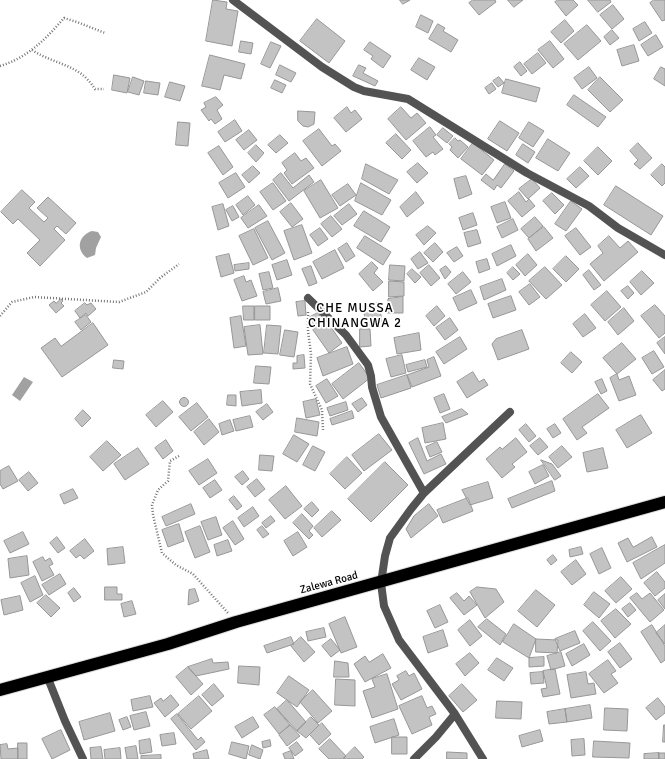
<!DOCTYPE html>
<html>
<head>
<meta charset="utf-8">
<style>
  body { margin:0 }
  canvas { display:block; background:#fff }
</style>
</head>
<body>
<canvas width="665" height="759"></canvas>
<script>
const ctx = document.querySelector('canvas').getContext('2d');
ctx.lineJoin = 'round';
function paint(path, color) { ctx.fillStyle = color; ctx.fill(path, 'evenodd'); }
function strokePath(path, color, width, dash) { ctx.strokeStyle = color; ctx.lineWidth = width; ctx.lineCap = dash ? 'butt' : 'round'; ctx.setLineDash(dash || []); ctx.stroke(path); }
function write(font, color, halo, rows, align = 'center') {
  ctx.font = font + ' Signika,sans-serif'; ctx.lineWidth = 3.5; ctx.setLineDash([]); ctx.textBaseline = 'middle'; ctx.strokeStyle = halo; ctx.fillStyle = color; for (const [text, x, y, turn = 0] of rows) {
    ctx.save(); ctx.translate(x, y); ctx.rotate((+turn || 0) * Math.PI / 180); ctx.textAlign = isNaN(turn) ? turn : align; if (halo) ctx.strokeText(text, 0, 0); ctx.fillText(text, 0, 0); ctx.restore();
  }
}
paint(new Path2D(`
  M92,231L98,232L101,237L96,248L95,255L87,258C75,249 79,235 92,231Z
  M24,377L33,382L20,401L12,395Z`), '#a1a1a1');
const building = new Path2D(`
  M213,0L227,2L226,9L238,11L232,46L206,41Z
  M400,0H410L403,4Z
  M473,0H495L496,2L479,15L469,3Z
  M508,0H523L514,7Z
  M558,0H573L578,5L566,16L555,2Z
  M588,0H610L611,2L598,12Z
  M654,0H665V20L662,21L650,3Z
  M613,5L624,19L612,29L600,15Z
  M421,15L433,21L428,33L416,27Z
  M317,19L345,41L329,63L300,41Z
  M565,20L574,31L561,43L551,32Z
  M645,22L652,33L639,41L633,29Z
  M438,24L445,28L443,31L458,40L451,52L429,39Z
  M587,25L601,41L578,60L564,44Z
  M612,30L619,38L610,45L604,37Z
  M656,35L663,47L648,56L641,45Z
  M241,41L253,43L251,54L239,52Z
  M550,41L564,59L553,68L538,50Z
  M271,42L281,46L270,68L261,64Z
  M370,42L391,56L383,68L371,59L373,56L364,50Z
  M634,45L639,61L622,66L617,50Z
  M538,53L546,63L532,74L524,64Z
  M210,55L245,64L241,79L224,75L220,90L202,86Z
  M419,58L435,67L427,80L411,70Z
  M520,62L527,71L521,76L514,67Z
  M280,65L296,73L291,82L276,75Z
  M359,65L366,68L363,73L378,81L375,86L353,76Z
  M589,67L597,78L582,89L574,78Z
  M661,67L665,69V86L654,79Z
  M114,75L130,78L127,93L112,90Z
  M133,77L144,81L139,95L128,92Z
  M499,77L504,83L498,87L493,81Z
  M600,77L623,100L610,112L588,90Z
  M506,79L540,88L536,102L502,93Z
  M275,80L286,85L282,93L271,88Z
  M146,81L160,83L158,95L144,93Z
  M170,82L185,86L180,101L165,97Z
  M492,83L496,89L489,94L485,88Z
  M574,95L606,117L598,127L567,105Z
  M216,97L223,105L217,110L222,119L215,124L211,119L209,121L201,110L206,107L204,103Z
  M347,107L351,113L355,110L362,119L346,132L334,118Z
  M401,107L411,118L417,113L426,123L406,140L388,119Z
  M298,111L315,112L314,124L308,127L303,126L298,121Z
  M235,120L242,131L225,142L218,132Z
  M500,121L519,133L507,151L488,139Z
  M178,122L190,123L188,146L176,145Z
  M529,122L544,131L533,147L519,138Z
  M430,127L436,135L433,137L443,149L435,155L433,152L426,157L413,141Z
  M443,128L453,136L447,143L437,135Z
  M319,129L332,146L335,144L341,151L322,166L303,141Z
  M249,130L257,140L244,150L236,140Z
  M396,134L411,150L402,159L386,143Z
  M280,135L288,143L276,153L268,145Z
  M455,138L458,141L460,140L468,147L458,158L450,150L452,147L449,144Z
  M548,139L570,153L558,171L536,158Z
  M473,143L494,160L482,175L461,159Z
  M638,143L652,158L640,169L634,164L638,160L630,151Z
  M523,144L535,152L528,163L516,155Z
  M256,145L264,153L256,162L248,153Z
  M219,146L233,167L223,175L208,153Z
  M598,147L612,161L598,175L584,161Z
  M295,153L301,161L306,158L314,168L292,184L284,173L287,170L282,163Z
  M418,163L428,173L417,183L407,172Z
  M366,164L398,180L389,194L362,179Z
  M505,164L514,171L501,188L497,185L494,190L481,180L486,174L493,180Z
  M662,164L665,167V183L662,186L651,175Z
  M253,166L260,173L249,183L242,175Z
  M580,167L589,176L576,188L567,179Z
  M236,173L245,187L228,198L219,183Z
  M281,173L293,188L309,175L314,182L289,201L273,180Z
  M466,176L472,194L459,199L454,179Z
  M532,179L540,188L528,199L519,189Z
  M321,180L338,208L320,218L304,191Z
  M273,183L286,201L273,210L260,192Z
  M361,183L391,200L382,215L355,201Z
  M348,184L356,195L340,206L332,195Z
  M616,186L663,216L651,235L604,205Z
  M22,190L35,202L29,208L44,222L48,218L37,208L48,197L76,223L66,234L57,226L54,229L65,240L40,266L27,253L40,240L18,219L13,224L1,212Z
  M416,192L424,203L407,217L400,207Z
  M519,192L526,202L529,199L535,206L522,217L508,201Z
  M552,193L564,205L555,214L543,201Z
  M248,196L255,205L243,215L236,205Z
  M571,201L582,209L566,231L555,224Z
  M505,202L511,218L497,223L491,207Z
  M291,203L303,219L292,227L280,212Z
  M223,204L229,226L218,230L212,207Z
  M349,204L357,214L342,225L334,216Z
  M259,205L267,216L248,228L241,218Z
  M233,206L239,217L232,221L226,210Z
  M364,211L390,227L381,242L354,226Z
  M473,213L477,225L463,230L459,218Z
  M331,216L342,229L332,237L321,224Z
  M535,217L543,226L529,238L521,229Z
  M513,219L518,230L502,238L497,227Z
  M268,221L285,253L272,260L255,228Z
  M302,225L312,253L294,260L284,231Z
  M428,226L436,233L424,245L416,235Z
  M544,227L553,238L536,251L528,239Z
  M320,228L328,239L318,246L310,235Z
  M576,228L591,247L580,255L565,236Z
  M254,229L268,258L253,265L239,236Z
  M477,230L481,243L468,247L464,233Z
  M365,236L391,252L383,265L357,248Z
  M609,236L620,248L628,241L638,252L604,281L590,264L603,253L598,246Z
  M347,243L355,256L346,262L338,249Z
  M435,243L443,252L433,262L424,253Z
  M511,245L516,256L497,266L492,254Z
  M457,247L463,256L454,262L447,253Z
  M335,250L344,268L322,279L313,262Z
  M420,252L428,263L418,269L411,259Z
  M229,254L234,273L221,277L216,257Z
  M528,254L537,265L525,276L516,265Z
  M566,256L579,269L566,282L553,269Z
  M487,259L490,269L479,273L476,262Z
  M287,260L292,275L277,280L272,265Z
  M372,262L378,268L374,273L383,282L373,291L359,274Z
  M249,263V269L235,271L234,265Z
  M390,265L405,266L404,281L389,280Z
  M429,265L440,278L431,286L420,273Z
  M311,266L317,283L309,286L302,269Z
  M446,266L451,272L445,279L440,270Z
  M513,267L520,274L513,280L507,273Z
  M545,267L562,285L546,299L529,281Z
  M412,269L421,277L415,283L407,274Z
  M589,270L601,285L594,290L583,275Z
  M642,271L654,283L641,295L630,282Z
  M269,272L273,288L263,290L259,274Z
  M463,272L471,282L456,294L448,284Z
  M244,276L246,282L251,280L257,296L242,301L234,280Z
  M502,279L506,290L484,300L480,287Z
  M389,281L404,282V296L389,297Z
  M530,284L540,297L529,305L519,292Z
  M628,286L634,293L628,299L621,291Z
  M278,288L281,301L266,304L263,292Z
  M471,290L477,303L459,311L453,298Z
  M607,291L621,307L605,321L591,305Z
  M511,296L516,310L493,318L488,304Z
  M403,297V313H387L388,299Z
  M61,299L63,301L61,303L64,306L56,313L49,305L54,301L56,303Z
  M305,301L306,315L298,316L296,302Z
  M85,303L87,305L91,303L96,309L88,316L86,313L80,318L75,311Z
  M379,303L382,322L366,326L363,306Z
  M655,305L665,316V333L659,338L641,316Z
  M243,306H254V320H244Z
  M255,306H270V320H255Z
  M437,306L445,316L434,326L426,316Z
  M624,308L634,321L618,335L608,322Z
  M318,313L322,320L314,325L310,317Z
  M585,314L596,328L583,337L573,324Z
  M86,315L91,322L81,330L75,322Z
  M241,316L246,346L234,348L230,318Z
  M450,318L458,330L445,340L436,328Z
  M326,320L342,343L329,353L313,330Z
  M93,323L108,345L62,377L41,348L55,338L61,346Z
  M260,325L263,354L248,355L244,327Z
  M267,325L281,326L278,354L264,353Z
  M360,329H370L371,346L360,347Z
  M285,330L298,332L294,357L280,355Z
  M522,330L529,349L498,360L492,344L496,339Z
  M419,333L421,350L397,354L394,338Z
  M460,337L467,349L444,364L436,352Z
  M665,337V354L657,343Z
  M622,343L636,359L617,374L603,358Z
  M347,347L353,364L323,376L317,358Z
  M654,351L664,367L652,374L642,358Z
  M571,352L582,362L572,373L561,363Z
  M304,355L305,368L293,369V363H297V356Z
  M402,355L406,373L391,377L386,359Z
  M434,357L441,376L412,387L407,375L429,367L427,360Z
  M114,360L124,361L123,369L113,368Z
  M425,360L427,367L408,372L406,365Z
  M359,363L370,378L343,399L332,384Z
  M256,366L271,367L269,384L254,383Z
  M665,370V389L662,391L653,380Z
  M473,372L479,382L484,379L488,385L467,398L457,382Z
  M617,374L619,380L629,376L636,395L619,401L610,378Z
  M407,375L411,388L381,398L377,385Z
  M327,379L338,396L326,403L316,386Z
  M602,379L607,391L601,394L595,382Z
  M261,390L262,403L242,406L240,392Z
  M444,394L450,409L440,413L434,398Z
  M598,394L609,408L582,427L587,433L577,440L563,419Z
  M228,395H236V406L227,405Z
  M179.5 402a4.5 4.5 0 1 1 9 0a4.5 4.5 0 1 1-9 0Z
  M362,398L367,405L358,412L352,404Z
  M316,399L320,415L306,418L303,402Z
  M163,401L173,412L156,427L146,415Z
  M346,402L348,410L330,416L327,408Z
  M197,403L208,417L191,431L179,417Z
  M267,404L273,412L263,420L256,412Z
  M462,409L468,414L446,423L442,417Z
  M83,410L91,418L82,427L75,419Z
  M352,411L354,418L332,425L330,419Z
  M641,415L652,433L627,448L616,430Z
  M250,416L253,427L236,431L233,420Z
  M297,418L319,422L317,436L295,432Z
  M209,419L219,432L204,445L194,432Z
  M230,420L234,431L222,435L219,424Z
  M443,423L446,439L425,443L422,428Z
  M526,424L536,436L529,442L519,430Z
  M555,424L561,433L553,438L547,429Z
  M379,434L392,450L364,471L352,455Z
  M294,435L309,444L297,462L283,454Z
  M418,438L427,461L441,454L446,464L424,474L409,443Z
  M516,438L527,452L512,464L515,467L502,478L486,459L500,447L502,449Z
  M540,438L548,447L538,455L530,446Z
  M166,440L173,451L163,459L155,448Z
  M107,441L121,455L103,471L90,457Z
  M437,442L442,452L430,457L426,447Z
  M313,446L325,452L315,471L303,465Z
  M562,446L572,457L558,468L549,457Z
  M138,448L149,464L125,480L114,464Z
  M603,448L608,468L587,472L583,453Z
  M260,455L274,456L272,471L259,470Z
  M347,457L362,473L345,489L330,474Z
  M208,459L217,473L199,485L189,471Z
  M541,460L552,464L561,476L555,480Z
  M385,462L408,485L371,522L348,499Z
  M543,465L549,476L535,484L529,472Z
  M9,466L18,481L3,489L0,484V471Z
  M243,471L249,479L242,485L235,477Z
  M29,472L38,483L28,491L19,480Z
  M257,479L265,489L255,497L247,487Z
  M215,480L222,490L210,498L203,488Z
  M552,481L555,491L512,508L508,499Z
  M488,482L493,498L470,505L462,490Z
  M286,486L302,506L285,519L269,500Z
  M73,489L78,498L64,504L60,495Z
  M234,496L242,506L237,510L229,500Z
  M468,498L473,511L443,523L437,510Z
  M312,502L319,510L312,517L304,509Z
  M191,504L195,514L166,526L162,517Z
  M429,504L438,516L411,538L406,529L414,516Z
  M253,507L259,516L244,527L238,518Z
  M332,511L341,520L322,537L314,528Z
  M302,514L313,526L309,531L313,535L309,539L293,523Z
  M271,516L275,521L266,528L262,523Z
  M216,517L222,535L208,540L201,522Z
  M233,521L244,539L235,545L223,528Z
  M179,524L184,541L168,547L162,530Z
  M200,526L210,552L195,558L185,532Z
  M262,526L269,534L263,538L257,530Z
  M23,532L29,544L10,553L4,541Z
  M298,532L307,547L293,556L284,541Z
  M57,537L65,548L58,553L50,543Z
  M652,537L657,547L627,562L618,543L628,538L633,547Z
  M85,539L94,551L84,559L80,555L76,558L70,551Z
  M228,540L232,551L217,556L214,545Z
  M665,545V563L641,579L633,563Z
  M123,547L125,563L108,565L107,549Z
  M581,547L583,554L570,557L569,550Z
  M602,548L611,568L599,574L590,554Z
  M553,555L557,560L551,565L547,560Z
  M27,556L29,575L10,578L8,559Z
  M43,557L45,561L50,558L53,564L49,566L54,575L42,581L33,562Z
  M576,560L586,574L572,585L561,572Z
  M657,572L665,582V588L655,596L644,583Z
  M60,574L66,584L49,595L42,585Z
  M35,576L43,595L30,602L21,583Z
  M621,577L632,589L616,603L605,591Z
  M105,587H117V594H122V600H105Z
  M477,587L496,589L504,602L485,618L470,592Z
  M74,588L81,597L74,602L68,593Z
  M195,589L199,601L188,605L189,590Z
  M536,590L555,605L537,627L518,611Z
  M594,592L610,604L599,618L584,605Z
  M457,593L464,601L469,596L477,605L464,615L450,598Z
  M637,593L642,599L650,593L664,610L650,622L630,598Z
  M665,594V609L658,600Z
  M46,595L60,608L51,617L37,603Z
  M20,596L23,610L4,615L1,600Z
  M132,601L136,614L124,617L121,604Z
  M630,603L636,610L628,617L622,609Z
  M440,605L448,622L435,628L427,611Z
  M616,609L631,624L615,638L601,621Z
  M345,617L357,647L341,653L329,624Z
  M487,619L506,634L500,645L478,627Z
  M470,620L482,636L470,646L458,630Z
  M593,622L611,641L600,651L583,631Z
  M514,624L536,639L529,658L503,642Z
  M652,625L665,646V660L661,663L641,632Z
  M665,625V644L656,633Z
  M324,628L326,637L308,641L306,632Z
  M443,630L448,646L428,653L423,637Z
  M575,631L580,643L560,651L555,639Z
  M291,637L294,644L267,653L264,646Z
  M301,637L315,652L304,662L291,646Z
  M331,639L340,650L331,657L322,646Z
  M536,639L558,640L557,653L536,652Z
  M620,643L632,659L620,668L608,652Z
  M584,644L590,655L572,666L566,654Z
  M561,652L565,666L551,670L547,656Z
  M470,653L479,663L465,676L456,664Z
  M383,654L391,668L365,682L354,664L365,656L369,662Z
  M544,657V666L529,667V658Z
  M497,658L513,668L504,681L488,670Z
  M212,659L213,663L228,662L229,669L196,676L188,667Z
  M608,660L616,671L611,674L618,683L604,693L589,674Z
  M335,661L348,663L349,677H334Z
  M239,666L260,667L259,685L238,683Z
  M188,667L203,684L191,695L176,677Z
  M555,669L560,694L543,697L541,689L547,688L543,671Z
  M406,671L409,676L414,673L422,689L401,700L392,684L399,680L397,676Z
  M543,672L544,683L531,684L530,673Z
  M586,672L588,684L594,683L596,694L571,698L567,675Z
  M387,674L398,709L372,718L363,691L375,687L372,679Z
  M289,676L309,690L297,707L277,693Z
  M336,679L355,680V706L335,705Z
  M214,684L224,696L212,706L202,695Z
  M462,684L477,700L463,712L449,696Z
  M313,690L332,711L318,723L300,702Z
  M171,695L179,705L165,717L154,703L161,698L163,701Z
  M150,696L153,707L133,711L131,700Z
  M199,696L212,711L191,729L178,714Z
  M422,696L427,708L432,706L436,714L429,717L432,725L412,734L399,706Z
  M658,698L665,707V713L656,720L646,708Z
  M287,700L306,722L297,731L277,709Z
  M497,701L522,702L521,719L496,718Z
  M590,705L592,718L567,722L565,709Z
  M275,707L290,725L279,734L264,715Z
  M605,708L628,709L627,731L604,730Z
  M565,709L567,722L549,724L547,712Z
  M146,712L150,726L134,730L130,716Z
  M110,713L115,731L84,740L79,722Z
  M177,714L198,740L201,737L205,742L196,750L171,719Z
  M127,717L131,727L123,730L119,720Z
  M253,717L259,727L242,738L235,727Z
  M311,717L319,725L306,738L297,731Z
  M394,719L399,735L375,743L370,727Z
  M322,723L331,734L319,745L310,735Z
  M290,725L300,736L287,746L279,735Z
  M664,725H665V742H663Z
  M61,730L70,750L52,759L42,739Z
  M540,730L543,741L522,747L519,736Z
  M174,733L176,744L162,746L160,735Z
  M392,737H407V754H392Z
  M150,739L152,752L140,754L139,741Z
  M330,739L346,756L343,759H329L319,749Z
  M584,739L585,755L572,756L571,740Z
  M270,740L271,746L263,748L262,742Z
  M594,741L630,743L629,758L593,757Z
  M232,742L249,746L246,759L229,754Z
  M297,742L303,750L295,756L289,748Z
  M18,743H27V759H18Z
  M7,744L8,749L18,748V759H1L0,745Z
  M252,745L263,750L260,759L249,755Z
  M136,746L138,759H127L125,748Z
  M101,747L103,759H91L90,748Z
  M355,747L364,757L362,759H345L344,758Z
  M120,748L121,759H105L104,750Z
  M207,750L209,759H194L193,754Z
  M291,751L294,759H285L283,754Z
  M447,752L467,753V759H447Z
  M659,753V759H644V754Z
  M659,753H665V759H659Z
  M161,755V759H141V756Z`);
paint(building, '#c3c3c3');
strokePath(building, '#979797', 1);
const highway = new Path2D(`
  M0,690L168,644L236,622L665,502`);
strokePath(highway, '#dbdbdb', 14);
strokePath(new Path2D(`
  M32,50C47,60 65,63 80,73C86,77 91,83 95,89H104
  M0,66C27,58 46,39 64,18L77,22L105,33
  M308,312V331L311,354L310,384L322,410L323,430
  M0,316L12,302L34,297L119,302L146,292L160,278L179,264
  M179,456L170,461L168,481L158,490L152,505L153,515L162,553L176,565L193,574L228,613`), '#757575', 2.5, [1, 2]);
strokePath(new Path2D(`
  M233,0L322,67L354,87L364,91L408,99L527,173L589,206L618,228L665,255
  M308,298L346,335L368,365L371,376L372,387L381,417L424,493
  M47,676L65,721L83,759
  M414,759L436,737L455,714
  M483,759L455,714L399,640L384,606L381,583L385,556L390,538L411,509L424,493L510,412`), '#535353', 8);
strokePath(highway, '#000', 12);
write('11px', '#000', '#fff', [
  ["Zalewa Road",329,583,-15]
]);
ctx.letterSpacing = '1px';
write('13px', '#000', '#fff', [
  ["CHE MUSSA",355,309],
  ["CHINANGWA 2",355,324]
]);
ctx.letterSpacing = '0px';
</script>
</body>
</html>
